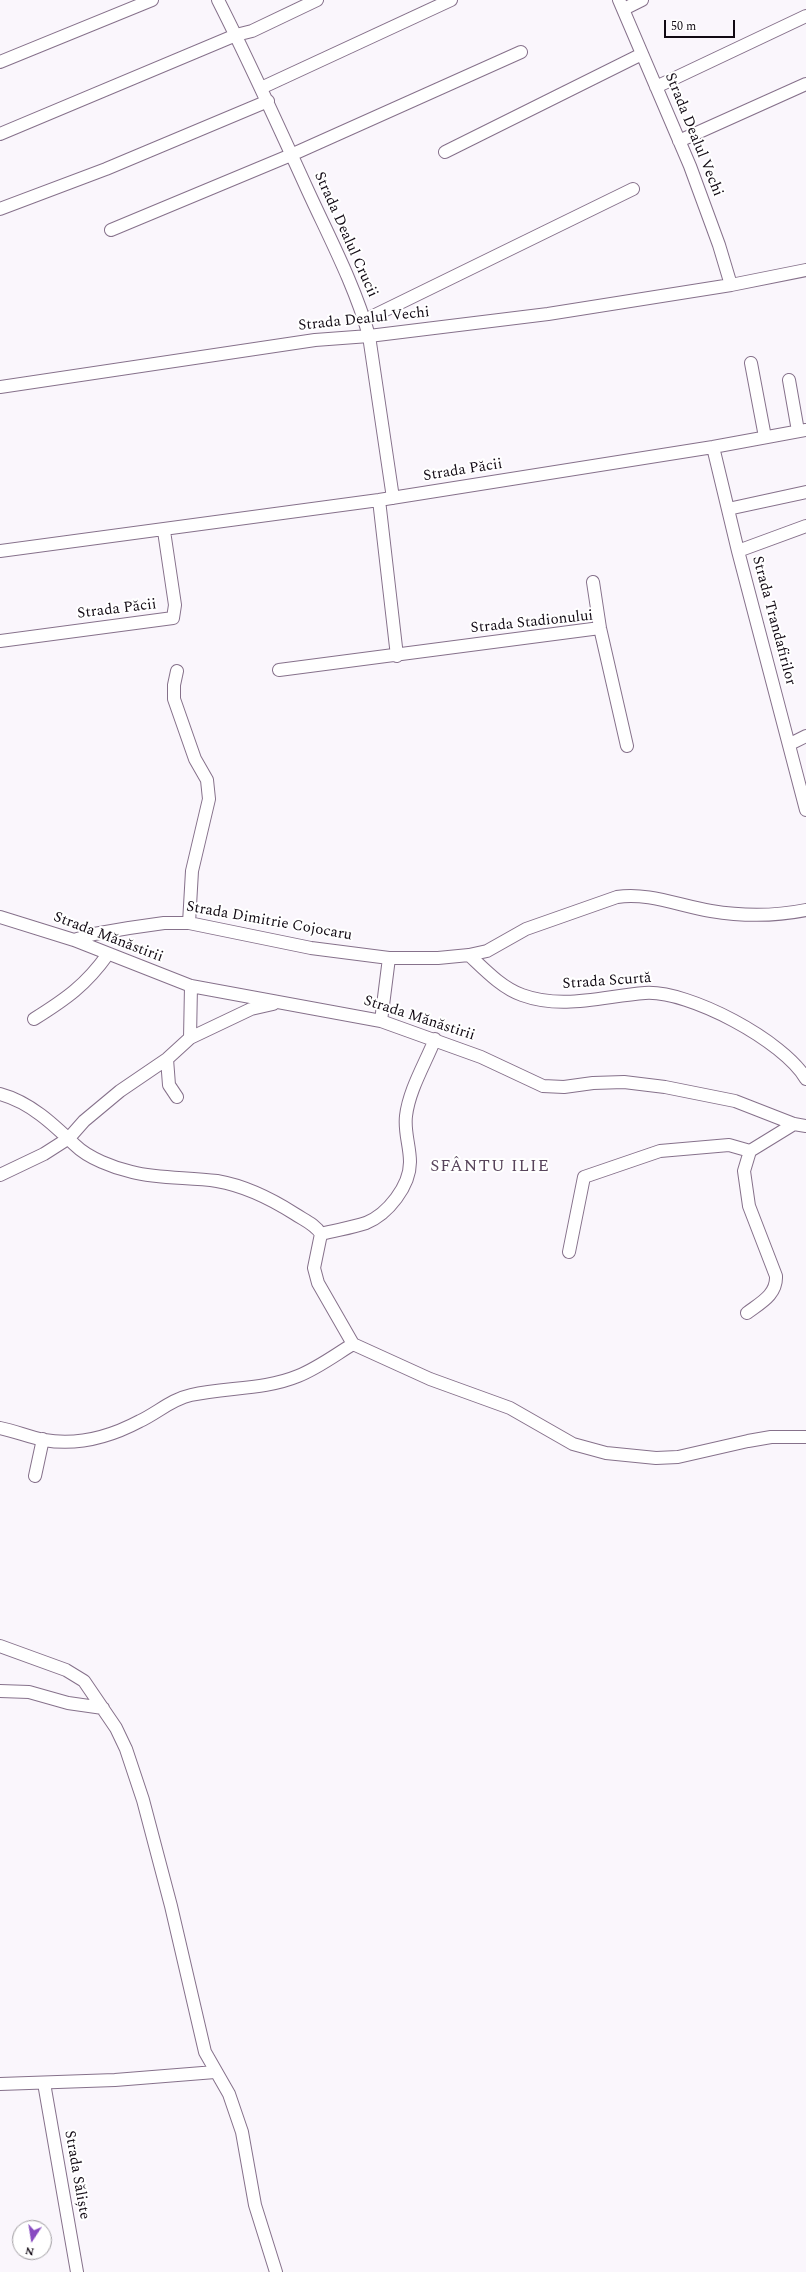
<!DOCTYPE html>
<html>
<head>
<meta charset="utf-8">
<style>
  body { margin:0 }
  #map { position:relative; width:806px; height:2272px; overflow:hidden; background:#faf6fc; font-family:Spectral,serif }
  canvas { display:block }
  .north { position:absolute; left:12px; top:2220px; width:40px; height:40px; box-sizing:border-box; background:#fff; border:1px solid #a09da1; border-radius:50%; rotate:192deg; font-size:11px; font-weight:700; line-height:16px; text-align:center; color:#110913 }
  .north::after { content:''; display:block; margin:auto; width:14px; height:18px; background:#884bc1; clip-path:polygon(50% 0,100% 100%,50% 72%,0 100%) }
  .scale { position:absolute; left:664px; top:20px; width:71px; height:18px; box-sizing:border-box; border:2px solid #110913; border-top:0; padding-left:5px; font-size:12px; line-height:14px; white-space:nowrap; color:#110913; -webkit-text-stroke:3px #fff; paint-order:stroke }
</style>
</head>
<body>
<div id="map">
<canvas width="806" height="2272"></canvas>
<div class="north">N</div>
<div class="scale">50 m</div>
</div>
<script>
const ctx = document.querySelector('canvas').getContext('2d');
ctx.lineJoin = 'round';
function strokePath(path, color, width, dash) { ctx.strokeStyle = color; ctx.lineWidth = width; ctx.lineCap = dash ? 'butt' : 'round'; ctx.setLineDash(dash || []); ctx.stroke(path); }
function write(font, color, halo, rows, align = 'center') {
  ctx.font = font + ' Spectral,serif'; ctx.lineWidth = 4; ctx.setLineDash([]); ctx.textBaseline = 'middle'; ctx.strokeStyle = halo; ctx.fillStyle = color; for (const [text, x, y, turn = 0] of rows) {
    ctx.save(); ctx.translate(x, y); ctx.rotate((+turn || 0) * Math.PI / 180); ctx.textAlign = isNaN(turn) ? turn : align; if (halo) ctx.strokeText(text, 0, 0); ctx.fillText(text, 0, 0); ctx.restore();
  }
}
const minor = new Path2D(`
  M218,0C250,63 279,127 308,191C330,239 355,286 369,336L393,498
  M619,0L690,166L719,245L731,285
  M624,9L642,0
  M0,62L152,0
  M656,87L806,16
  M261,88L451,0
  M0,134L236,35L252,31L317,0
  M679,141L806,84
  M445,152L642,54
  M0,209L106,169L268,101
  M111,230L291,155L521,52
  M365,320L633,189
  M751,363L765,437
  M789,380L798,431
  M0,387L315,340L369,336L548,314L731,285L806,270
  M713,447L738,551L806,810
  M379,500L397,656
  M728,509L806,492
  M0,551L379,500L713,447L806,430
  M738,551L806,526
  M593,582L600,628L627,746
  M0,641L173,618L175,605L164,531
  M279,670L600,628
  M177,671L174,685V699L195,759L207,780L209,799L192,871L189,923
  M790,744L806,736
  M0,917L74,940L191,986L381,1021L481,1057L543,1086L564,1087L593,1083L624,1082L665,1087L735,1101L794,1124L806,1126
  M74,940L94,934L129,928L164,923H189L311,948L389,958H438L469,955L487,951L526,929L617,897C648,892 680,906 711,911C741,916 776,916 806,910
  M469,955C485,970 502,988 522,995C563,1010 604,996 645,993C689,990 784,1041 806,1079
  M34,1019C66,999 86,985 108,954
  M381,1021L389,958
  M190,1038L191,986
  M167,1059L169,1085L177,1097
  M0,1094C30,1102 53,1124 75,1145C88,1158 114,1168 132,1172C159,1179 189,1177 217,1181C246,1186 270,1198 295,1214C304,1220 315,1224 321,1234C336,1230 351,1228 366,1223C388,1214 410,1186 410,1162C410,1146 404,1132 406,1116C409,1090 425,1064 435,1039
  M0,1175L44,1154L69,1138L84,1121L120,1091L167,1059L190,1038L251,1009L273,1004
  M321,1234L314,1268L318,1283L353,1344L430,1379L510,1408L573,1444L606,1453L656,1458L678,1457L748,1441L771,1437H806
  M569,1252L584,1177L660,1151L729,1145L750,1151
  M747,1313C760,1303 777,1295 776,1276L749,1206L744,1171L750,1151L794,1124
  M0,1428C15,1431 29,1437 44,1440C78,1446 110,1437 140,1421C157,1413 172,1399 191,1395C226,1387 264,1390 298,1376C318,1368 335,1355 353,1344
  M35,1476L43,1439
  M0,1646L66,1670L84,1681L116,1728L126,1749L143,1800L171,1906L205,2052L229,2094L242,2132L255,2205L276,2272
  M0,1691L29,1692L68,1703L103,1708
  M44,2083L77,2272
  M0,2084L115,2080L215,2072`);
strokePath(minor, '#86718b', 14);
strokePath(minor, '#fff', 12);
write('15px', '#110913', '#fff', [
  ["Strada Dealul Vechi",693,135,68],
  ["Strada Dealul Crucii",345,235,66],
  ["Strada Dealul Vechi",364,320,-6],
  ["Strada Păcii",463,471,-9],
  ["Strada Păcii",117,610,-7],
  ["Strada Trandafirilor",773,621,75],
  ["Strada Stadionului",532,623,-6],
  ["Strada Dimitrie Cojocaru",269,922,10],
  ["Strada Mănăstirii",108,938,21],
  ["Strada Scurtă",607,982,-4],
  ["Strada Mănăstirii",419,1019,18],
  ["Strada Săliște",76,2175,80]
]);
ctx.letterSpacing = '1px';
write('17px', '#58445c', '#fff', [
  ["SFÂNTU ILIE",490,1168]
]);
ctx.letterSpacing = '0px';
</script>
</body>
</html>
